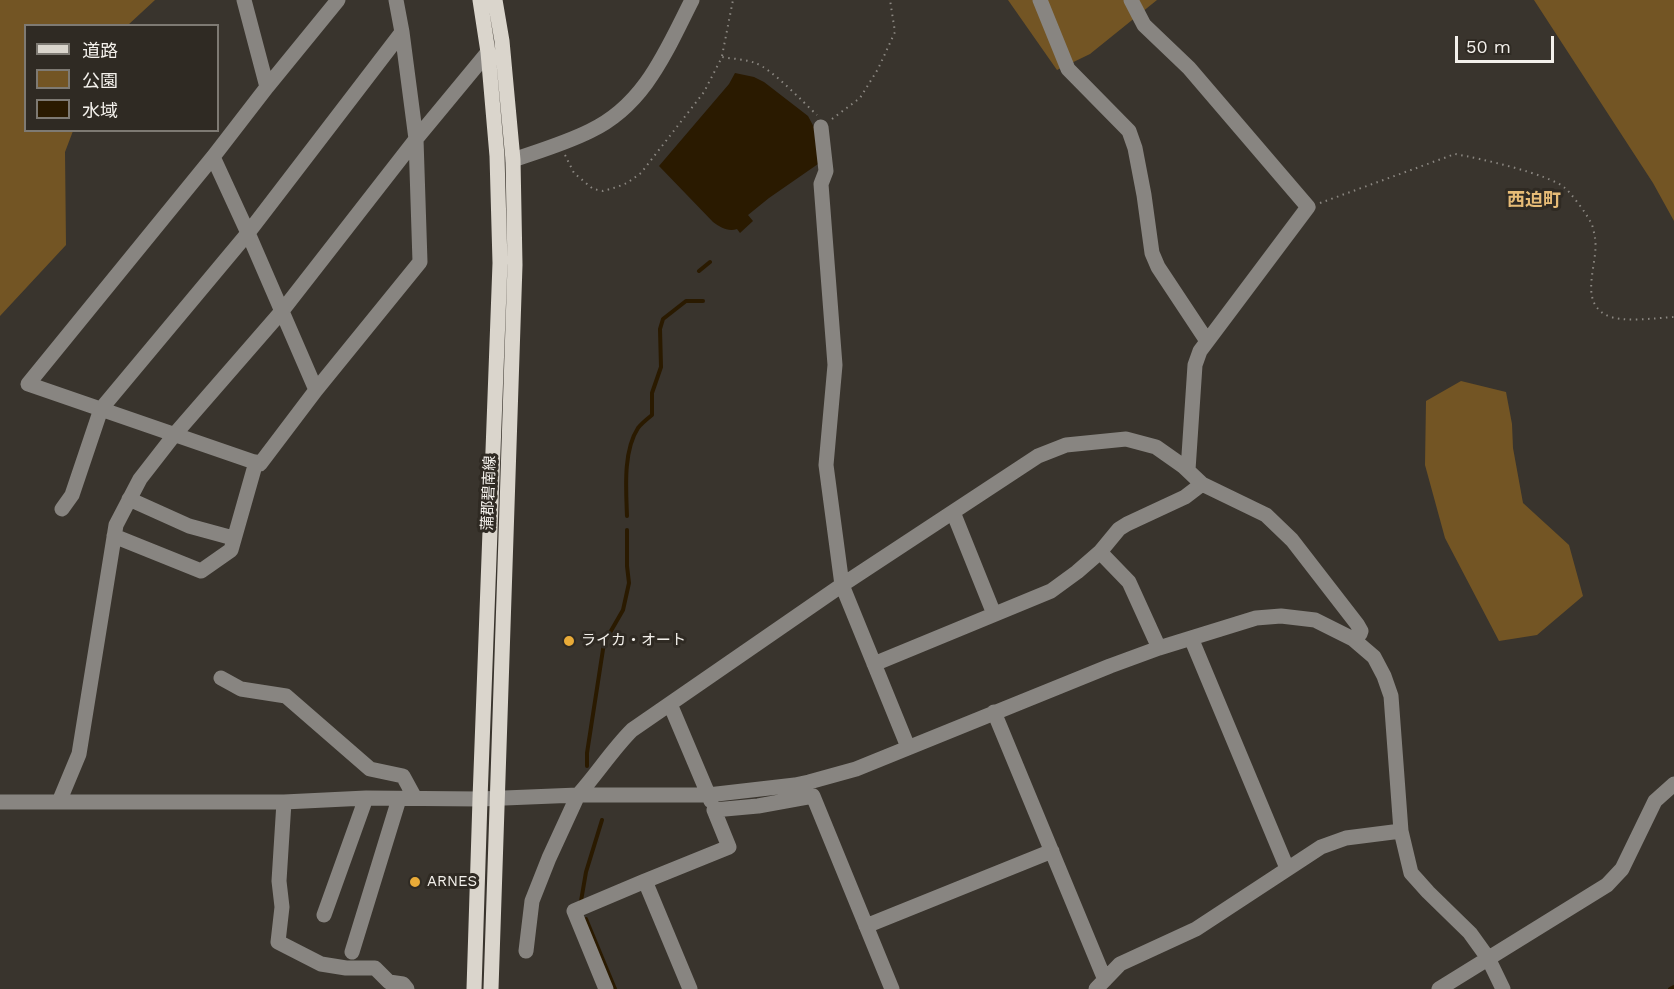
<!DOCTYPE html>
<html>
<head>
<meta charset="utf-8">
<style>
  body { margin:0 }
  #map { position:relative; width:1674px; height:989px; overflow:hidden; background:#39342d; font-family:"Work Sans","Noto Sans JP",sans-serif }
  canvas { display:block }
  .legend { position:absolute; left:24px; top:24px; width:195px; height:108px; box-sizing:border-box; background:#2f2a23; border:2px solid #7e7a73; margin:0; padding:8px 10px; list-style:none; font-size:18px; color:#f4f1ec }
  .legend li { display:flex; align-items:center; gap:12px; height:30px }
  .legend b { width:30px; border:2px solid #7e7a73 }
  .scale { position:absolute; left:1455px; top:36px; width:99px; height:27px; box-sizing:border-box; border:3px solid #f4f1ec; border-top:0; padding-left:8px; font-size:18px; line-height:21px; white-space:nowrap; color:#f4f1ec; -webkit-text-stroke:4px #2f2a23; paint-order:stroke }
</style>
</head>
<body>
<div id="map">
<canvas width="1674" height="989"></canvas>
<ul class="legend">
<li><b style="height:8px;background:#dad5cc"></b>道路</li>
<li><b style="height:16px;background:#735524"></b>公園</li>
<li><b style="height:16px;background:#2a1a00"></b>水域</li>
</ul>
<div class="scale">50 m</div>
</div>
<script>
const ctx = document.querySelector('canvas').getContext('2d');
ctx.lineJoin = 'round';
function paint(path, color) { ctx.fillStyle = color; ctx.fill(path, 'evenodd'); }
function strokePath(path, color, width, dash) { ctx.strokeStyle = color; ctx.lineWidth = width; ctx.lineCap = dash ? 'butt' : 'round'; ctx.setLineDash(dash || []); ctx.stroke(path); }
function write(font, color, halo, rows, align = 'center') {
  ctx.font = font + ' "Work Sans","Noto Sans JP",sans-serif'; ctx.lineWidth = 6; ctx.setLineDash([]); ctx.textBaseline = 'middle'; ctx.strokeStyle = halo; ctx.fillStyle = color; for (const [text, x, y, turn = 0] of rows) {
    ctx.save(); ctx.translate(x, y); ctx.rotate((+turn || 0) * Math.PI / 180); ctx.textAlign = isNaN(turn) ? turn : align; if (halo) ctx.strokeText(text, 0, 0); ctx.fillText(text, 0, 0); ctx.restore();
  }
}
paint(new Path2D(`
  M0,0H155L128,25L26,26V130L73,131L65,152L66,245L0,316Z
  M1008,0H1157L1090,54L1057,70Z
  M1534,0H1674V221L1653,183Z
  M1461,381L1506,392L1512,424L1513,448L1523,503L1569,545L1583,596L1537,635L1499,641L1445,538L1425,465L1426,401Z`), '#735524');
paint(new Path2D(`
  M735,73L754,77L764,82L808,116L816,131L818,164L769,198L748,215L753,221L740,233L737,229C728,232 720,227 713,222L659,166L729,84Z`), '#2a1a00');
strokePath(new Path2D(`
  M699,271L710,262
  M627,516C626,489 623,451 638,428C641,424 647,419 652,415V393L661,367L660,329L663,319L686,301H703
  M587,766V753L604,643L623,610L629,583L627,566V530
  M581,901L586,872L602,820
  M586,919L615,989
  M1670,989L1674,987`), '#2a1a00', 4);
strokePath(new Path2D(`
  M722,56L733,0
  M832,119L860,98L878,69L895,32L890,0
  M565,155L574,173L593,189L603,191L617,187L627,183L641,173L704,92L722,57C733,59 745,59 755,63C771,68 803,102 817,115
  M1320,203L1455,154C1478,158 1549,174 1565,188C1571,193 1586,213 1590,221C1593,225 1594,233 1595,238C1599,263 1578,300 1606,315C1621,323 1656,318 1674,317`), '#8b8781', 2, [1.5, 4.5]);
strokePath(new Path2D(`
  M244,0L267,87
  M338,0L267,87L213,157L28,384L260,464L316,390L420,262L416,139L402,32L396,0
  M1040,0L1068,69L1129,131L1135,148L1144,195L1152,253L1158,267L1207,341
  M1131,0L1144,25L1189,68L1308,207L1200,351L1195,365L1188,470
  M821,127L826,171L821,184L835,365L826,465L842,585L908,747
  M213,157L248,233L316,390
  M513,160C539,151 566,143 590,131C645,105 666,51 692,0
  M129,499L189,526L233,538
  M62,509L72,495L101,409L248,233L402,32
  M953,512L994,614
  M114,536L201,571L231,550L256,462
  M1100,552L1129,582L1159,648
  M1191,638L1287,868
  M874,664L1051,591L1077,572L1100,552L1119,529L1127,524L1185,497L1202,484
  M221,678L241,689L286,696L370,769L403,776L415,798
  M670,704L711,801
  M994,712L1105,980
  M0,802H284L366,798L480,799L578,795C597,774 612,750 632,730L842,585L1038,456L1066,445L1126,439L1156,447L1183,466L1202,484L1266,515L1292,540L1357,624L1361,631L1360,634L1353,639
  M59,802L79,754L116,525L140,479L175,434L282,311L416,139L488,52
  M284,802L279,881L282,907L278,942L321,964L346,968H375L389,982L403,984L407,989
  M324,915L366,798
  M866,926L1052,851
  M526,951L532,901L549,858L578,795H708L795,785L809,782L856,769L1110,666L1159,648L1256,618L1281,616L1315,620L1353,639L1374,657L1384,676L1391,696L1401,831L1411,873L1428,892L1470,933L1488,958L1503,989
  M352,952L399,799
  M606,989L574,911L645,881
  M690,989L645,881L729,847L714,810L758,806L813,796L892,989
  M1096,989L1120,964L1196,929L1321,847L1346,838L1401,831
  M1439,989L1607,885L1622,869L1655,801L1674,784`), '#888581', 15);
strokePath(new Path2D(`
  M474,989L480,799L500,263L497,156L488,52L480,0
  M491,989L515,265L513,160L502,41L495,0`), '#dad5cc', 15);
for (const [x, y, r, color] of [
  [569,641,6,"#e9ab38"],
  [415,882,6,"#e9ab38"]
]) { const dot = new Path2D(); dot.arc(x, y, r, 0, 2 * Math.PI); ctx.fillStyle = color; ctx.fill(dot); strokePath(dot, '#2f2a23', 2); }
write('15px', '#f4f1ec', '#2f2a23', [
  ["蒲郡碧南線",489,493,-88]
]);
write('15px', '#f4f1ec', '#2f2a23', [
  ["ライカ・オート",581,641],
  ["ARNES",427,882]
], 'left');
write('bold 18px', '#e6bb76', '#2f2a23', [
  ["西迫町",1534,201]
]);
</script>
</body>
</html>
